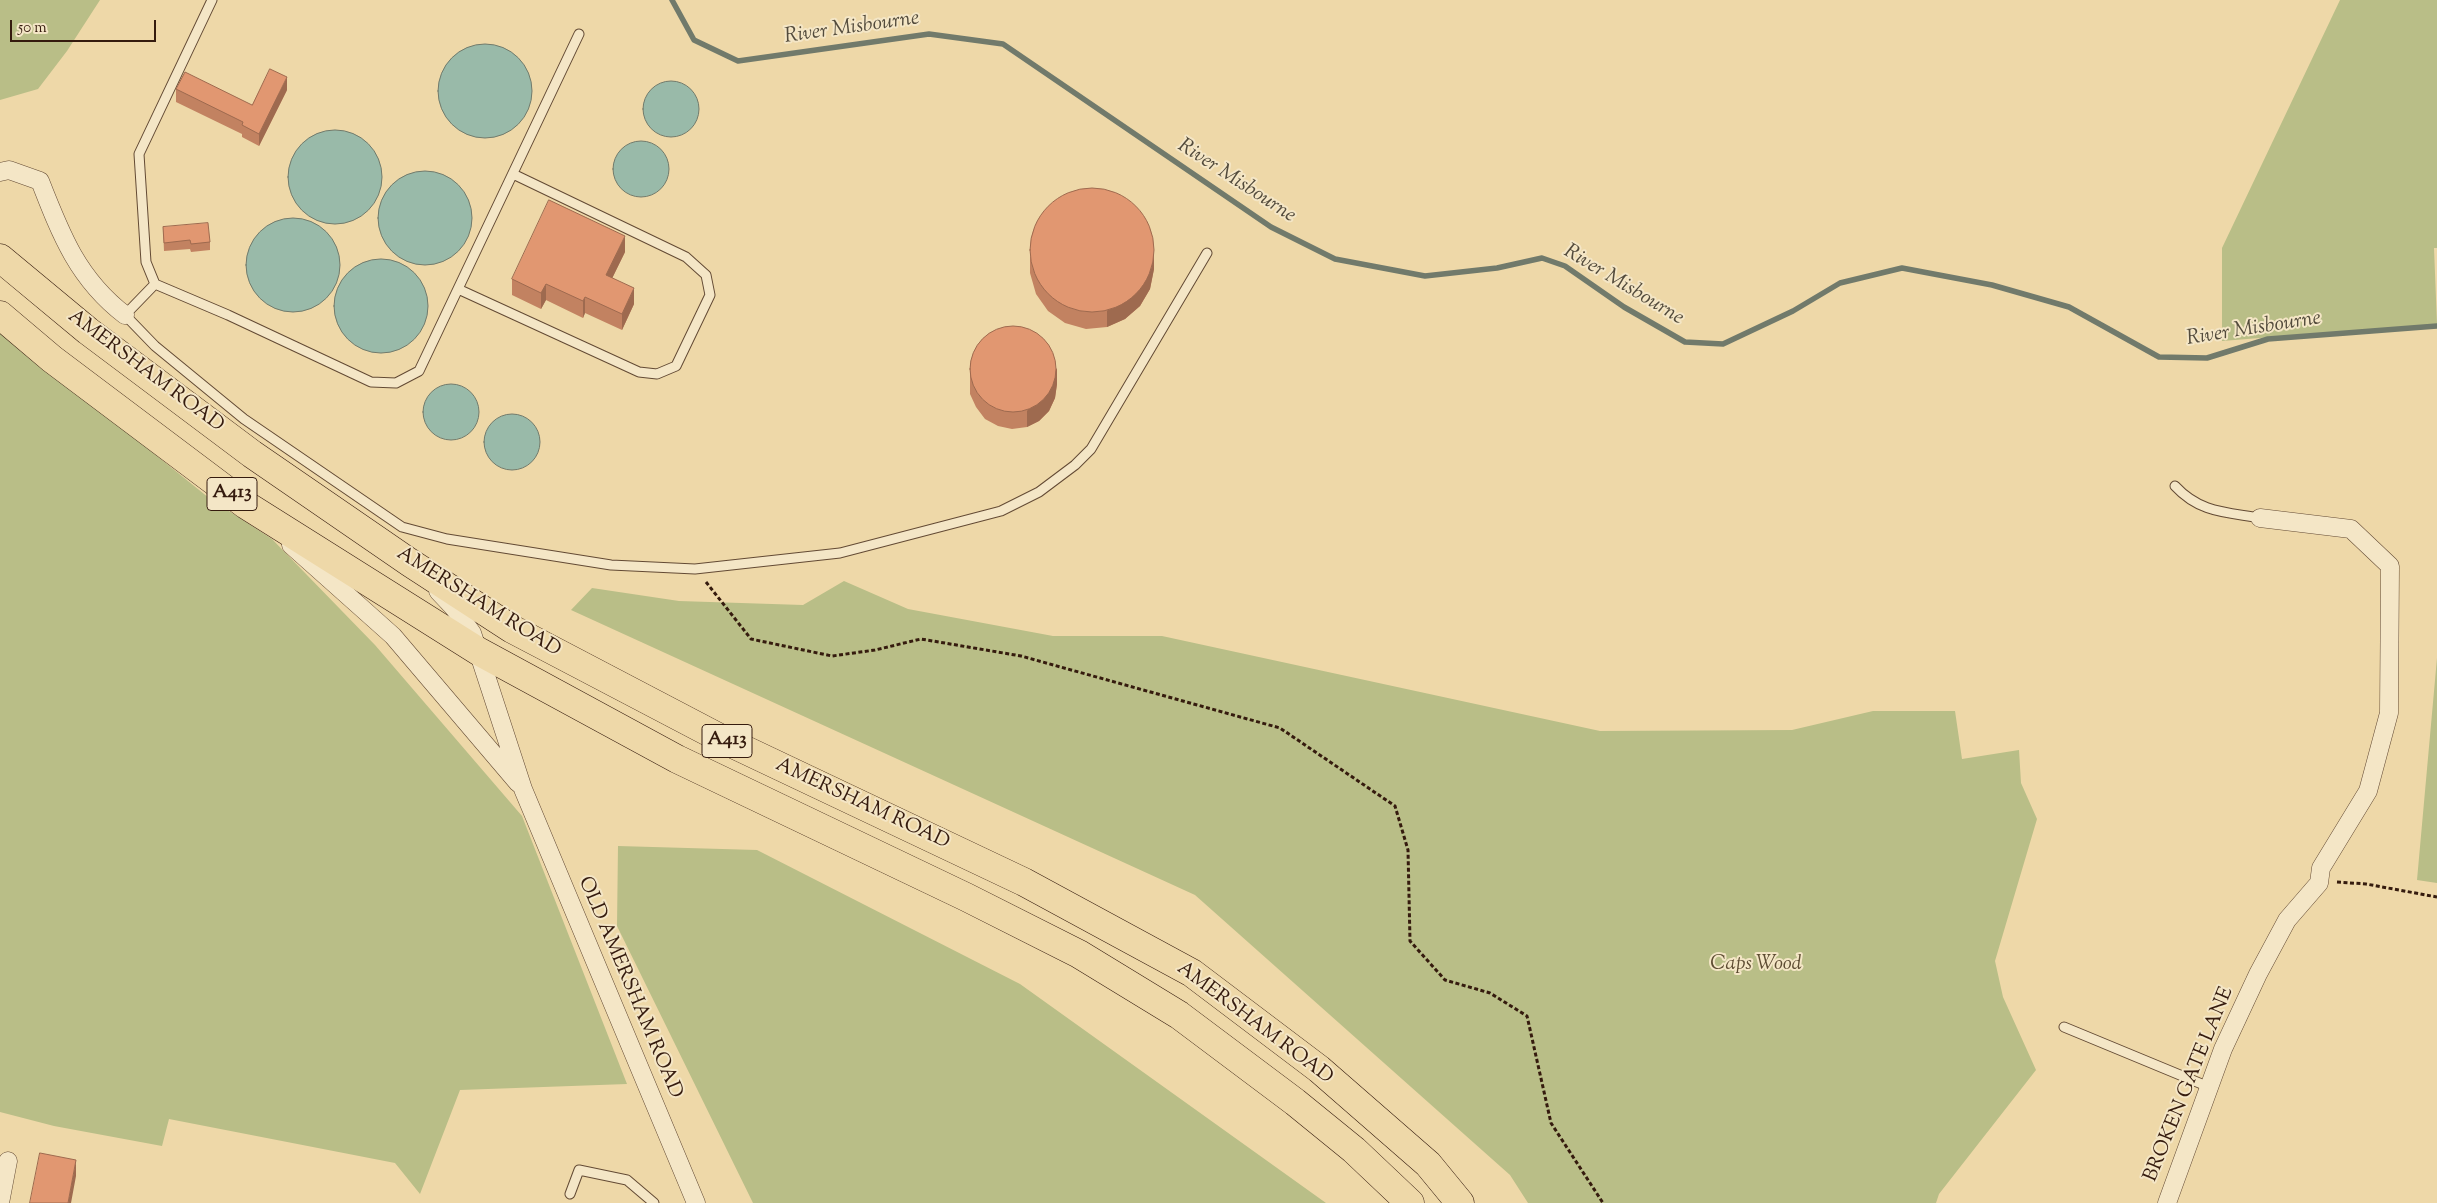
<!DOCTYPE html>
<html>
<head>
<meta charset="utf-8">
<style>
  body { margin:0 }
  #map { position:relative; width:2437px; height:1203px; overflow:hidden; background:#eed8a8; font-family:"Sorts Mill Goudy",serif }
  canvas { display:block }
  .scale { position:absolute; left:10px; top:20px; width:146px; height:22px; box-sizing:border-box; border:2px solid #351b0e; border-top:0; padding-left:6px; font-size:15px; line-height:18px; white-space:nowrap; color:#351b0e; -webkit-text-stroke:4px #f4e6c6; paint-order:stroke }
</style>
</head>
<body>
<div id="map">
<canvas width="2437" height="1203"></canvas>
<div class="scale">50 m</div>
</div>
<script>
const ctx = document.querySelector('canvas').getContext('2d');
ctx.lineJoin = 'round';
function paint(path, color) { ctx.fillStyle = color; ctx.fill(path, 'evenodd'); }
function strokePath(path, color, width, dash) { ctx.strokeStyle = color; ctx.lineWidth = width; ctx.lineCap = dash ? 'butt' : 'round'; ctx.setLineDash(dash || []); ctx.stroke(path); }
function write(font, color, halo, rows, align = 'center') {
  ctx.font = font + ' "Sorts Mill Goudy",serif'; ctx.lineWidth = 4; ctx.setLineDash([]); ctx.textBaseline = 'middle'; ctx.strokeStyle = halo; ctx.fillStyle = color; for (const [text, x, y, turn = 0] of rows) {
    ctx.save(); ctx.translate(x, y); ctx.rotate((+turn || 0) * Math.PI / 180); ctx.textAlign = isNaN(turn) ? turn : align; if (halo) ctx.strokeText(text, 0, 0); ctx.fillText(text, 0, 0); ctx.restore();
  }
}
paint(new Path2D(`
  M0,0H100L67,51L38,89L0,100Z
  M2340,0H2437V248H2434L2437,324L2222,341V248Z
  M0,329L209,498L272,539L375,645L522,816L627,1084L460,1090L420,1194L395,1163L169,1119L162,1146L54,1126L0,1112Z
  M844,581L908,609L1053,636H1162L1600,731L1792,730L1873,711H1955L1962,759L2019,750L2021,783L2037,819L1995,961L2003,997L2036,1070L1939,1194L1936,1203H1528L1510,1175L1195,895L571,610L592,588L679,601L803,605Z
  M2437,658V883L2417,880Z
  M618,846L757,850L1020,984L1326,1203H753L617,926Z`), '#b9be87');
const water = new Path2D(`
  M438 91a47 47 0 1 1 94 0a47 47 0 1 1-94 0Z
  M643 109a28 28 0 1 1 56 0a28 28 0 1 1-56 0Z
  M288 177a47 47 0 1 1 94 0a47 47 0 1 1-94 0Z
  M613 169a28 28 0 1 1 56 0a28 28 0 1 1-56 0Z
  M378 218a47 47 0 1 1 94 0a47 47 0 1 1-94 0Z
  M246 265a47 47 0 1 1 94 0a47 47 0 1 1-94 0Z
  M334 306a47 47 0 1 1 94 0a47 47 0 1 1-94 0Z
  M423 412a28 28 0 1 1 56 0a28 28 0 1 1-56 0Z
  M484 442a28 28 0 1 1 56 0a28 28 0 1 1-56 0Z`);
paint(water, '#99baa9');
strokePath(water, '#717a6b', 1);
strokePath(new Path2D(`
  M672,0L694,40L738,61L929,34L1003,44L1271,227L1335,259L1425,276L1497,268L1542,258L1565,266L1624,307L1685,342L1723,344L1793,311L1840,283L1902,268L1992,285L2069,307L2159,357L2207,358L2268,339L2437,326`), '#717a6b', 5.5);
const service = new Path2D(`
  M212,0L139,154L146,262L155,284L125,315L155,346L244,419L402,527L447,539L611,565L695,569L840,553L1001,511L1039,492L1075,465L1091,449L1207,253
  M155,284L228,315L371,382L396,383L419,371L579,34
  M458,289L639,372L657,374L676,366L710,295L706,275L686,257L513,174
  M2175,486C2200,513 2226,512 2260,518
  M2064,1027L2209,1087
  M570,1194L579,1170L627,1180L654,1203`);
const minor = new Path2D(`
  M0,172L9,170L40,181C61,235 78,279 125,315
  M291,545L393,636L518,783
  M438,591L454,608L472,633L523,789L696,1203
  M0,1203L8,1161
  M2167,1203L2223,1049L2258,974L2287,920L2319,883L2321,868L2368,791L2389,713L2390,566L2351,529L2260,518`);
const trunk = new Path2D(`
  M0,258L88,331L252,454L409,562L512,629L718,737L1024,882L1192,973L1319,1069L1428,1164L1460,1203
  M0,315L52,359L246,505L478,651L677,759L966,897L1079,954L1179,1015L1295,1102L1354,1150L1410,1203`);
strokePath(service, '#634a34', 11);
strokePath(minor, '#634a34', 19);
strokePath(trunk, '#351b0e', 29);
strokePath(new Path2D(`
  M706,582L751,639L832,656L875,650L921,639L1021,656L1280,728L1395,806L1408,850L1410,941L1445,980L1490,993L1527,1016L1551,1123L1603,1203
  M2337,882L2366,884L2437,897`), '#351b0e', 3, [4, 2.5]);
strokePath(service, '#f4e6c6', 9);
strokePath(minor, '#f4e6c6', 18);
strokePath(trunk, '#eed8a8', 28);
paint(new Path2D(`
  M176,89L252,105L287,90L259,146L242,137V134L176,102Z
  M163,227L210,242V250L191,252L190,249L164,251Z
  M625,252L612,278L634,304L622,330L585,313L583,318L546,300L541,309L512,295V279Z
  M1030,257L1154,269L1150,289L1140,306L1125,319L1107,327L1086,329L1065,323L1048,311L1036,294L1030,273Z
  M970,363L1057,384L1055,398L1049,411L1039,421L1027,427L1012,429L998,426L985,419L976,407L970,394Z`), '#c28261');
paint(new Path2D(`
  M287,77V90L259,146V134Z
  M625,236V252L606,291V275Z
  M1154,253V269L1150,289L1140,306L1125,319L1107,327V311Z
  M546,284V300L541,309V293Z
  M634,288V304L622,330V314Z
  M585,297V313L583,318V301Z
  M1057,368V384L1055,398L1049,411L1039,421L1027,427V411Z
  M76,1160V1176L71,1203H68Z`), '#9e6a4f');
const building = new Path2D(`
  M270,69L287,77L259,134L242,125L243,122L176,89L185,72L252,105Z
  M1030 250a62 62 0 1 1 124 0a62 62 0 1 1-124 0Z
  M549,200L625,236L606,275L634,288L622,314L585,297L583,301L546,284L541,293L512,279Z
  M208,223L210,242L191,244L190,240L164,243L163,227Z
  M970 369a43 43 0 1 1 86 0a43 43 0 1 1-86 0Z
  M40,1153L76,1160L68,1203H30Z`);
paint(building, '#e19771');
strokePath(building, '#9e6a4f', 1);
for (const [x, y, w] of [
  [232,494,50],
  [727,741,50]
]) { const box = new Path2D(); box.roundRect(x - w / 2, y - 16.5, w, 33, 4); ctx.fillStyle = '#f4e6c6'; ctx.fill(box); strokePath(box, '#351b0e', 1); }
write('bold 19px', '#351b0e', null, [
  ["A413",232,494],
  ["A413",727,741]
]);
write('20px', '#351b0e', '#f4e6c6', [
  ["AMERSHAM ROAD",145,372,37],
  ["AMERSHAM ROAD",478,603,32],
  ["AMERSHAM ROAD",862,805,25],
  ["OLD AMERSHAM ROAD",629,988,67],
  ["AMERSHAM ROAD",1254,1024,37],
  ["BROKEN GATE LANE",2190,1085,-68]
]);
write('italic 20px', '#5d4c32', '#f4e6c6', [
  ["Caps Wood",1756,966]
]);
write('italic 21px', '#534b3c', '#f4e6c6', [
  ["River Misbourne",852,29,-8],
  ["River Misbourne",1236,182,33],
  ["River Misbourne",1623,286,31],
  ["River Misbourne",2254,330,-9]
]);
</script>
</body>
</html>
